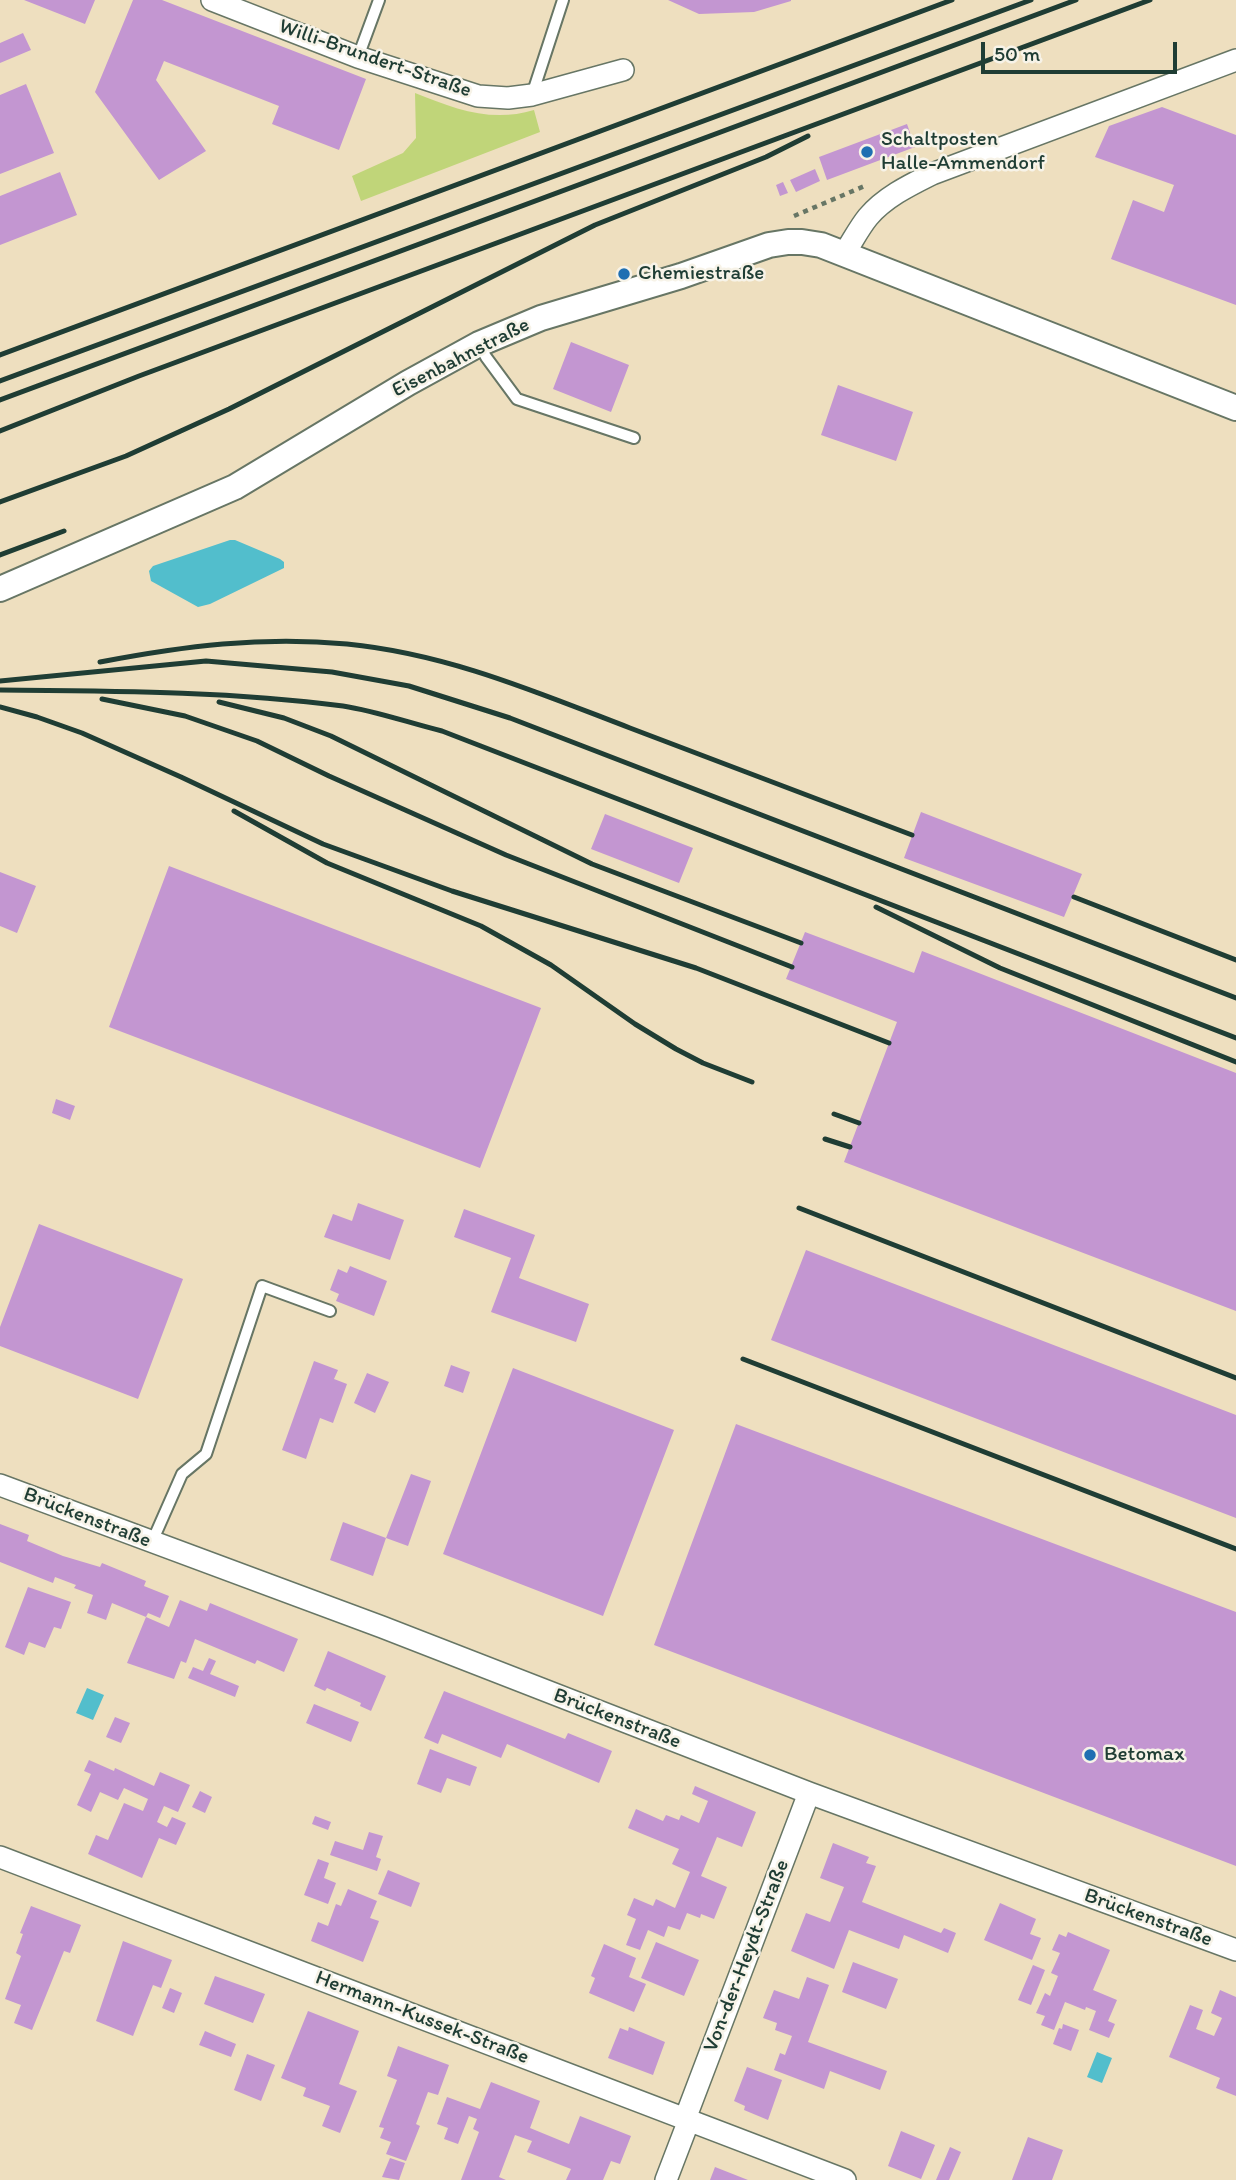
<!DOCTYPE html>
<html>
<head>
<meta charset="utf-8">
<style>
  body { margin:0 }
  #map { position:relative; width:1236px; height:2180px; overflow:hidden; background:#eedfbf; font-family:Itim,sans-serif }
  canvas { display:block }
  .scale { position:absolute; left:981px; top:42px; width:196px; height:32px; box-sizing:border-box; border:4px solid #1f3d34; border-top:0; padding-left:9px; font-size:21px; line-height:24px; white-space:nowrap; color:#1f3d34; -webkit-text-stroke:5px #f7f3e8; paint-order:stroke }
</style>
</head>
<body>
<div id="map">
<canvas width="1236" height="2180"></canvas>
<div class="scale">50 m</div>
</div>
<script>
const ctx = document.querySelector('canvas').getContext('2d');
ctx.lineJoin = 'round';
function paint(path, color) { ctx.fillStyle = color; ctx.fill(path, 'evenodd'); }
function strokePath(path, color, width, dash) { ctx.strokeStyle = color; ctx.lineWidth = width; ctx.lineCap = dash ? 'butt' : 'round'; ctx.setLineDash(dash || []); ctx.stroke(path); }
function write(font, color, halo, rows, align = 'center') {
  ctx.font = font + ' Itim,sans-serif'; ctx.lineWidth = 5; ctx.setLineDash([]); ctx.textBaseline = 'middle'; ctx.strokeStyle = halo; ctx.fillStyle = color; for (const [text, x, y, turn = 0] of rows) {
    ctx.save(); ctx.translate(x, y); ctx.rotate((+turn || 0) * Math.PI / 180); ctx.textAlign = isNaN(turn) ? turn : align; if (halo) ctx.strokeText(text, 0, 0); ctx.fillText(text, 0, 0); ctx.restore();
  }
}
paint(new Path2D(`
  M415,93C455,109 491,123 534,110L540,132L361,201L352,176L403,153L416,138Z`), '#c0d579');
paint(new Path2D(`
  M230,540H235L280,559L284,562V568L210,604L198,607L151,581L149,571L153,566Z
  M87,1688L104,1695L93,1720L76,1713Z
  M1097,2052L1112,2058L1102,2083L1087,2077Z`), '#52becc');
paint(new Path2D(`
  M24,0H95L85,24Z
  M133,0H162L366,79L339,150L272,124L279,106L164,61L156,80L206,151L159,180L95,92Z
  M668,0H791V1L754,12L699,14Z
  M23,33L31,50L0,63V43Z
  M26,84L54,153L0,174V95Z
  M1162,107L1236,135V305L1111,259L1133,200L1164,212L1174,185L1095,157L1109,126Z
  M907,124L915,147L827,180L819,157Z
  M815,169L820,181L796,192L790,180Z
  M60,172L77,215L0,245V196Z
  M783,182L788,193L780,196L776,185Z
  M571,342L629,365L611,412L553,389Z
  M838,385L913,412L896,461L821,435Z
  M921,812L1082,874L1064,917L904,858Z
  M605,814L693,848L679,883L591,849Z
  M169,866L541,1008L480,1168L109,1027Z
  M0,872L36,886L17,933L0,926Z
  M805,932L914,973L922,951L1236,1073V1311L844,1162L897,1022L786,979Z
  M56,1099L75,1106L70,1120L52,1113Z
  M358,1203L404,1220L390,1260L324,1237L333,1214L352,1221Z
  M464,1209L535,1235L519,1278L589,1304L576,1342L491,1312L511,1258L454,1237Z
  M39,1224L183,1279L138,1399L0,1346V1327Z
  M806,1250L1236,1415V1518L771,1340Z
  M350,1266L387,1281L374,1316L336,1301L339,1294L330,1290L338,1269L347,1273Z
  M314,1361L338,1370L334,1379L347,1384L333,1423L320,1418L306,1459L282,1450Z
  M451,1365L470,1372L463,1393L444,1386Z
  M513,1368L674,1430L603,1616L443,1554Z
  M367,1373L389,1382L375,1413L354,1403Z
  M736,1424L1236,1612V1866L654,1645Z
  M411,1474L431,1481L408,1546L386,1538Z
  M343,1522L386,1538L373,1576L330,1560Z
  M0,1524L29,1535L27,1541L63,1556L100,1567L102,1563L146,1581L144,1586L169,1596L160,1618L148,1613L146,1617L169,1627L180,1600L207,1611L210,1603L298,1639L284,1672L257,1660L255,1664L195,1639L186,1663L181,1661L174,1679L127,1663L146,1617L112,1603L106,1620L87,1613L93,1595L74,1588L76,1585L55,1577L53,1583L0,1562Z
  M28,1587L71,1602L61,1629L54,1627L45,1648L29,1642L24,1655L5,1647Z
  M328,1651L386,1676L371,1711L360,1706L361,1703L327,1688L325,1691L314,1686Z
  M209,1658L216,1661L210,1674L239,1686L235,1697L188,1678L193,1667L203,1671Z
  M444,1691L565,1739L568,1733L612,1751L599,1783L507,1744L501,1758L442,1734L438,1744L424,1738Z
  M314,1704L359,1722L351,1742L306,1723Z
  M115,1717L130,1723L121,1743L106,1737Z
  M430,1749L477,1767L470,1786L447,1778L441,1793L417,1784Z
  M89,1760L114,1771L115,1768L154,1786L160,1772L190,1785L178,1812L164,1806L157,1822L167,1827L172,1817L186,1823L176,1845L159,1838L142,1878L88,1854L96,1835L108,1840L124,1803L143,1811L148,1799L124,1788L118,1800L100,1792L91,1812L77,1805L91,1774L84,1771Z
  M695,1786L756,1812L742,1847L717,1837L701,1876L727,1887L714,1919L701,1914L700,1918L687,1913L680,1930L668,1926L664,1937L648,1930L640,1950L626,1945L636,1919L627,1915L634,1898L653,1906L656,1899L675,1908L690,1872L672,1864L679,1849L628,1828L636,1809L663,1821L666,1815L679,1820L681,1815L699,1823L708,1801L692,1794Z
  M200,1791L212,1797L205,1813L192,1807Z
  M315,1816L331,1822L328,1830L312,1824Z
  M369,1832L383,1836L376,1857L381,1859L377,1871L330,1855L335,1841L363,1850Z
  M833,1843L869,1857L866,1863L876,1866L862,1902L941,1933L944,1928L956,1933L948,1953L904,1935L899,1949L849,1930L834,1969L791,1951L806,1913L830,1922L844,1887L820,1878Z
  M318,1859L329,1863L324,1878L336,1883L328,1904L304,1895Z
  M388,1870L420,1883L411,1907L378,1894Z
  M348,1889L377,1901L370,1918L379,1921L363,1962L311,1941L318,1922L328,1926L336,1904L341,1906Z
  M1000,1903L1036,1919L1030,1934L1041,1938L1032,1960L984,1940Z
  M31,1906L81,1925L70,1953L64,1951L32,2030L14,2023L21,2005L5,1999L21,1956L16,1953L23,1934L20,1933Z
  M1068,1932L1110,1950L1093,1990L1117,2000L1108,2021L1115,2024L1109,2038L1089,2030L1096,2011L1086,2007L1085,2010L1065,2002L1054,2030L1041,2025L1045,2016L1036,2013L1045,1993L1050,1996L1058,1976L1051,1973L1060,1953L1052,1950L1059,1934L1066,1937Z
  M123,1941L172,1960L161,1988L153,1985L133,2036L96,2021Z
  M656,1942L699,1960L684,1996L641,1978Z
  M604,1944L636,1958L629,1977L646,1984L634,2012L589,1993L595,1978L591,1976Z
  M853,1962L898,1979L886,2009L842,1992Z
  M1033,1965L1045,1970L1031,2005L1018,2000Z
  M215,1976L265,1994L253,2023L204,2004Z
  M807,1977L829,1985L808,2042L887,2071L880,2090L830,2071L824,2089L774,2070L780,2053L785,2055L792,2036L775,2030L777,2023L763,2018L774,1990L799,1999Z
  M170,1988L182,1993L174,2013L162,2008Z
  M1220,1990L1236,1997V2096L1216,2088L1220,2078L1169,2057L1190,2005L1203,2010L1196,2029L1214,2036L1222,2018L1211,2013Z
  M308,2011L359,2031L339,2084L357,2091L340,2133L322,2126L330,2106L303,2096L306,2088L281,2078Z
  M1063,2024L1079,2030L1071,2051L1053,2044L1059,2028L1062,2029Z
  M629,2027L665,2042L653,2075L608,2058L620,2028L628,2031Z
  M205,2031L236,2044L231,2057L199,2045Z
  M398,2046L449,2065L438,2095L428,2092L416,2124L420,2126L406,2161L386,2154L391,2142L380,2138L384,2128L379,2127L397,2080L387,2076Z
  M247,2054L275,2065L261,2101L234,2090Z
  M747,2067L782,2080L768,2120L744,2110L745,2106L734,2101Z
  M491,2082L540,2101L530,2128L569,2144L580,2116L631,2136L620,2164L611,2161L603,2180H566L571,2169L527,2152L532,2141L515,2135L499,2177L506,2180H461L479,2132L473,2129L477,2119L469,2116L458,2144L444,2139L448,2128L437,2124L447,2097L480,2109Z
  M901,2131L935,2145L921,2179L888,2166Z
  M1028,2137L1063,2150L1052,2180H1012Z
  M950,2147L961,2152L949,2180H936Z
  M390,2158L405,2163L399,2180L382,2177Z
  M715,2167L748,2180H710Z`), '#c396d1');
const service = new Path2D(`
  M358,57L379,0
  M532,95L563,0
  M479,344L486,357L517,399L634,438
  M152,1542L182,1474L206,1454L262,1286L330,1311`);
const minor = new Path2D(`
  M212,0L358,57L478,96L508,98L532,95L623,70
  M844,254C852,242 859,228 868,217C885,197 910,185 932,174L1236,60
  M0,1485L382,1627L809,1793L1236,1950
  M0,1857L845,2180
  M685,2119L809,1793
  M666,2180L689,2120`);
const tertiary = new Path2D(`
  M0,589L235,487L408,383L479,344L541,318L681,276L769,245L788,242H802L821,245L844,254L1236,408`);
strokePath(service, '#677665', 14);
strokePath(minor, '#677665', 24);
strokePath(tertiary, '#677665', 28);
strokePath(new Path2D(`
  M794,216L867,185`), '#677665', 4.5, [5, 5]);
strokePath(service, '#fff', 10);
strokePath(minor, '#fff', 21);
strokePath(tertiary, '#fff', 24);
strokePath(new Path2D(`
  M0,355L952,0
  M0,381L1031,0
  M0,400L1076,0
  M0,431L139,376L1150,0
  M0,502L126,456L229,409L595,225L766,157L808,136
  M0,555L64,531
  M100,662C184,646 261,636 347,644C448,654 536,692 630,728C724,764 818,799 912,835
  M0,681L206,661L332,672L409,686L510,718L1236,998
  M0,690C114,691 229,691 343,706C376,711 409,723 442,731L1236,1038
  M102,699L185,716L257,741L329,776L506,855L792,967
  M219,702L284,718L331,736L592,864L801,943
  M0,707L37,717L82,733L181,777L323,844L452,891L696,968L889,1043
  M234,811L327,863L481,926L551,965L635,1024L676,1049L703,1063L752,1082
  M1074,897L1236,960
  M876,907L1000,968L1236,1062
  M834,1114L859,1123
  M825,1139L850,1147
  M799,1208L1236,1378
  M743,1359L1236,1549`), '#1f3d34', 5);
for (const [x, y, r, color] of [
  [867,152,7,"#1f6fb2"],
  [624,274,7,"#1f6fb2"],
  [1090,1755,7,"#1f6fb2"]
]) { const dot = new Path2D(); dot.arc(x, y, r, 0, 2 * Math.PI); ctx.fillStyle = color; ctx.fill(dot); strokePath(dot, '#f7f3e8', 2.5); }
write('21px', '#1f3d34', '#f7f3e8', [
  ["Willi-Brundert-Straße",375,59,19],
  ["Eisenbahnstraße",461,358,-27],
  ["Brückenstraße",87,1518,21],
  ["Brückenstraße",617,1719,21],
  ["Brückenstraße",1148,1918,20],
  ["Von-der-Heydt-Straße",747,1956,-69],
  ["Hermann-Kussek-Straße",422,2018,21]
]);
write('21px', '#1f3d34', '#f7f3e8', [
  ["Schaltposten",881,140],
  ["Halle-Ammendorf",881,164],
  ["Chemiestraße",638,274],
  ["Betomax",1104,1755]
], 'left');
</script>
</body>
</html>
